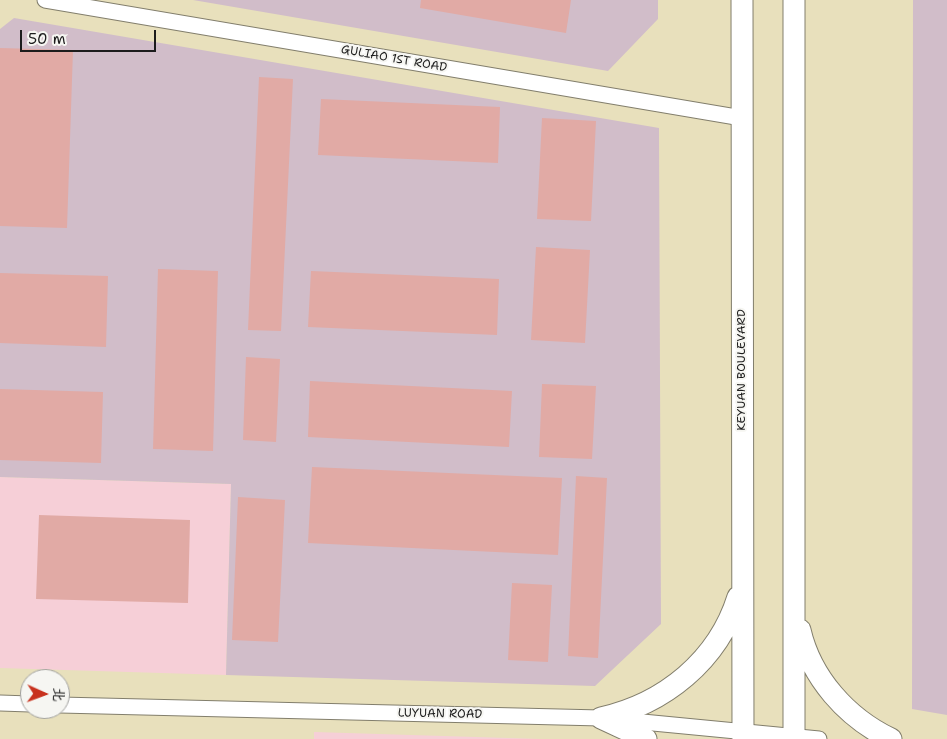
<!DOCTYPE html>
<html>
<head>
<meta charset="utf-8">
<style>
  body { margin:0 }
  #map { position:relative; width:947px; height:739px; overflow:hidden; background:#e8e0bc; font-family:"Shantell Sans","LXGW WenKai TC",sans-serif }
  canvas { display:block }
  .north { position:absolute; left:20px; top:669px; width:50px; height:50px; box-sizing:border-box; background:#f6f6f2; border:1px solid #9f9f9c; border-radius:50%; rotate:92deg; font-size:14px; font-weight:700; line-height:20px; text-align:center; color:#1c1c1c }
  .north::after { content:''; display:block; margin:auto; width:18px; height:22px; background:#c8321e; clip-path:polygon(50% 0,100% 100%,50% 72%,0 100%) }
  .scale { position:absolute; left:20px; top:30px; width:136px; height:22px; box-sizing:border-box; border:2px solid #1c1c1c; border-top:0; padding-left:6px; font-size:15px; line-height:18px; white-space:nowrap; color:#1c1c1c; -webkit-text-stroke:4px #f6f6f2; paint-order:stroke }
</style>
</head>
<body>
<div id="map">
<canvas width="947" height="739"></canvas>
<div class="north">北</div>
<div class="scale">50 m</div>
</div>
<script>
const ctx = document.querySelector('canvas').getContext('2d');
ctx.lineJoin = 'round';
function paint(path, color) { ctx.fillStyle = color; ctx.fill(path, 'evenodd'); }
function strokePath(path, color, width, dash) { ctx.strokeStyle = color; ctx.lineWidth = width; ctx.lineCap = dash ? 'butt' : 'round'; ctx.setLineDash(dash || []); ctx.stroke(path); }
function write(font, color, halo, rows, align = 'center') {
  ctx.font = font + ' "Shantell Sans",sans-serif'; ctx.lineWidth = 4; ctx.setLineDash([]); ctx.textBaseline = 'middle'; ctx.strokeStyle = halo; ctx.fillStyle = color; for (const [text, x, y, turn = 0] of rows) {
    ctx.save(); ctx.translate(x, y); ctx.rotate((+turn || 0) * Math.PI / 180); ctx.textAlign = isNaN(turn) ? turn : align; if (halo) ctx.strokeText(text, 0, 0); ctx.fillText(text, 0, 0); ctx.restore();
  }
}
paint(new Path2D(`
  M0,477L231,484L226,675L0,668Z
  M314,732L541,739H314Z`), '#f6cfd7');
paint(new Path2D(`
  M193,0H658V19L608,71Z
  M913,0H947V715L912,709Z
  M14,18L659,128L661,624L595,686L226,675L231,484L0,477V29Z`), '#d1bdc9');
paint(new Path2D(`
  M421,0H571L566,33L420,8Z
  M0,48L73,50L67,228L0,226Z
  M259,77L293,79L281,331L248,330Z
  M321,99L500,107L498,163L318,155Z
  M542,118L596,121L591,221L537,219Z
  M536,247L590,250L585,343L531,340Z
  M158,269L218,271L213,451L153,449Z
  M311,271L499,279L497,335L308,327Z
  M0,273L108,276L106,347L0,343Z
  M246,357L280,359L276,442L243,440Z
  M310,381L512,391L509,447L308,437Z
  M542,384L596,386L592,459L539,457Z
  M0,389L103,392L101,463L0,460Z
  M312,467L562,478L558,555L308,543Z
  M576,476L607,478L598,658L568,656Z
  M238,497L285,500L278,642L232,640Z
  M39,515L190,520L188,603L36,599Z
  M512,583L552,585L548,662L508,660Z`), '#e1aaa5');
const street = new Path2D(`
  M45,0L742,118
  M0,703L30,704
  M60,705L601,718L819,739`);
const secondary = new Path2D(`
  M742,0L743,739
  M800,630C811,678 847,718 891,739
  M601,718C664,704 718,661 738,597
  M601,718L646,739
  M794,739V0`);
strokePath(street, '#827e6c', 17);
strokePath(secondary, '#827e6c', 23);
strokePath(street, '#fff', 15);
strokePath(secondary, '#fff', 21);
write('12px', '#1c1c1c', '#f6f6f2', [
  ["GULIAO 1ST ROAD",394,59,10],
  ["KEYUAN BOULEVARD",742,370,-90],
  ["LUYUAN ROAD",440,714,1]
]);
</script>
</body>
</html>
